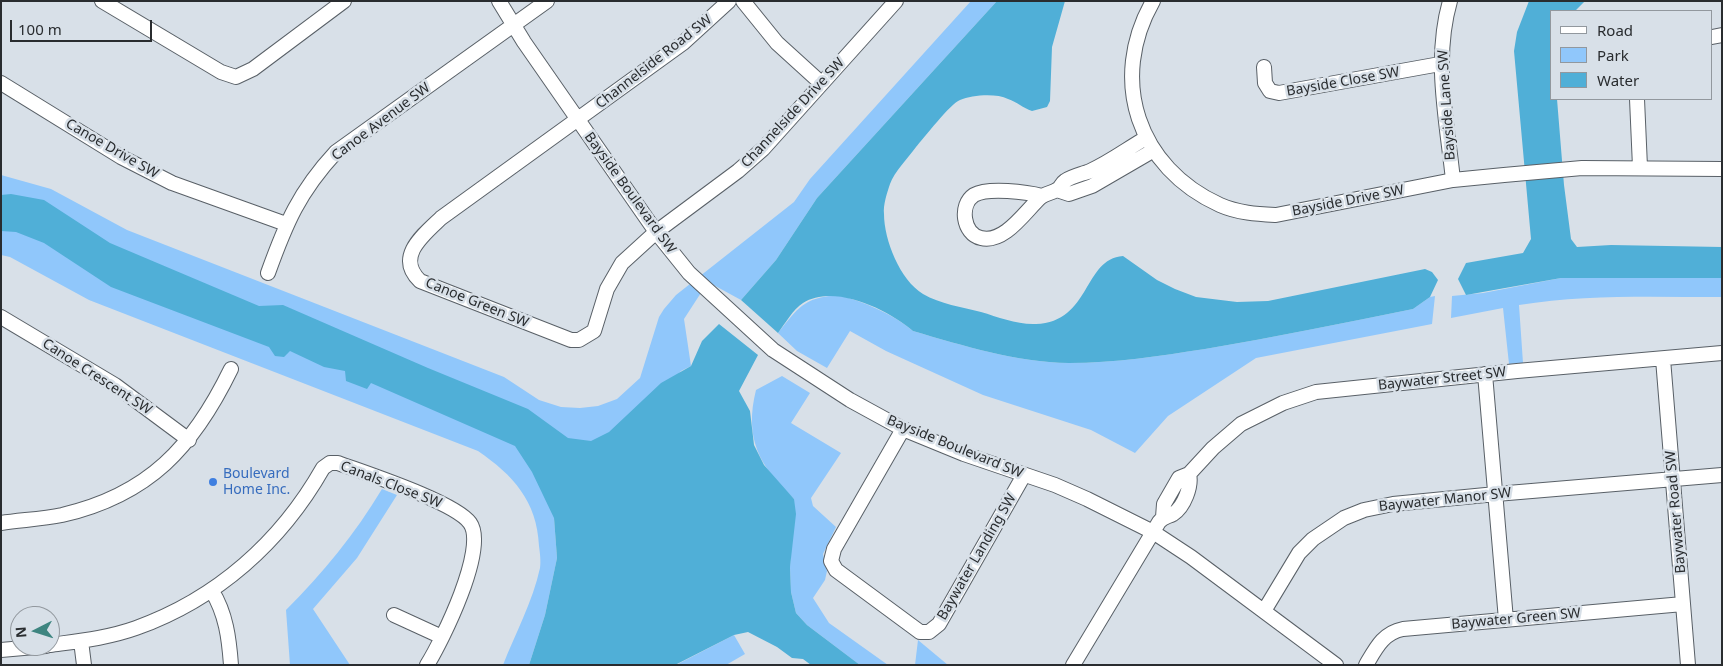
<!DOCTYPE html>
<html>
<head>
<meta charset="utf-8">
<style>
  body { margin:0 }
  #map { position:relative; width:1723px; height:666px; overflow:hidden; background:#d8e0e8; font-family:"Noto Sans",sans-serif }
  canvas { display:block }
  .frame { position:absolute; inset:0; border:2px solid #292c2f; pointer-events:none }
  .legend { position:absolute; left:1550px; top:10px; width:162px; height:90px; box-sizing:border-box; background:#d8e0e8; border:1px solid #92989e; margin:0; padding:6px 9px; list-style:none; font-size:15px; color:#292c2f }
  .legend li { display:flex; align-items:center; gap:10px; height:25px }
  .legend b { width:25px; border:1px solid #92989e }
  .north { position:absolute; left:10px; top:606px; width:50px; height:50px; box-sizing:border-box; background:#d8e0e8; border:1px solid #92989e; border-radius:50%; rotate:265deg; font-size:14px; font-weight:700; line-height:20px; text-align:center; color:#292c2f }
  .north::after { content:''; display:block; margin:auto; width:18px; height:22px; background:#3e8580; clip-path:polygon(50% 0,100% 100%,50% 72%,0 100%) }
  .scale { position:absolute; left:10px; top:20px; width:142px; height:22px; box-sizing:border-box; border:2px solid #292c2f; border-top:0; padding-left:6px; font-size:15px; line-height:18px; white-space:nowrap; color:#292c2f; -webkit-text-stroke:4px #d8e0e8; paint-order:stroke }
</style>
</head>
<body>
<div id="map">
<canvas width="1723" height="666"></canvas>
<div class="frame"></div>
<ul class="legend">
<li><b style="height:6px;background:#fff"></b>Road</li>
<li><b style="height:14px;background:#90c7fb"></b>Park</li>
<li><b style="height:14px;background:#50afd7"></b>Water</li>
</ul>
<div class="north">N</div>
<div class="scale">100 m</div>
</div>
<script>
const ctx = document.querySelector('canvas').getContext('2d');
ctx.lineJoin = 'round';
function paint(path, color) { ctx.fillStyle = color; ctx.fill(path, 'evenodd'); }
function strokePath(path, color, width, dash) { ctx.strokeStyle = color; ctx.lineWidth = width; ctx.lineCap = dash ? 'butt' : 'round'; ctx.setLineDash(dash || []); ctx.stroke(path); }
function write(font, color, halo, rows, align = 'center') {
  ctx.font = font + ' "Noto Sans",sans-serif'; ctx.lineWidth = 5; ctx.setLineDash([]); ctx.textBaseline = 'middle'; ctx.strokeStyle = halo; ctx.fillStyle = color; for (const [text, x, y, turn = 0] of rows) {
    ctx.save(); ctx.translate(x, y); ctx.rotate((+turn || 0) * Math.PI / 180); ctx.textAlign = isNaN(turn) ? turn : align; if (halo) ctx.strokeText(text, 0, 0); ctx.fillText(text, 0, 0); ctx.restore();
  }
}
paint(new Path2D(`
  M971,1H997L817,198L776,260L741,300L708,282L684,319L691,366L681,371L554,518L557,558L545,615L529,665H503C515,634 533,601 540,568C541,562 540,553 539,546C537,501 513,475 478,451L89,300L10,257L1,255V175L51,189L127,230L504,377L539,400L561,407L580,408L598,406L617,399L640,378L659,317L664,309L676,295L794,202L810,179Z
  M1561,278H1722V297C1654,297 1586,294 1519,305L1523,363L1509,364L1503,308L1451,318L1452,296L1483,293Z
  M837,295C863,301 893,314 913,331C964,346 1016,362 1069,363C1115,363 1159,356 1205,349C1275,337 1344,323 1413,309L1430,297L1435,296L1432,324L1256,358L1168,416L1135,453L1091,430L983,395L886,351L850,331L827,368L797,351L778,333C798,308 803,298 837,295Z
  M782,376L810,393L791,423L841,453L811,498L813,506L836,527L823,554L827,571L825,580L813,598L829,623L888,665H860L807,625L796,613L791,592L790,567L794,499C759,466 744,438 756,390Z
  M382,489L397,495L357,558L313,609L350,665H290L286,610C323,573 355,534 382,489Z
  M734,635L745,654L726,665H676Z
  M918,640L948,665H915Z`), '#90c7fb');
paint(new Path2D(`
  M997,1H1065L1052,47L1050,101L1047,107L1032,111C1023,108 1017,102 1008,99C996,93 972,95 960,100C951,103 923,139 916,147C908,158 894,172 890,184C887,193 883,205 884,214C884,240 900,280 923,294C940,304 962,307 981,312C998,317 1018,325 1036,324C1091,322 1083,259 1123,256L1157,280L1175,289L1196,297L1237,302L1268,301L1425,269L1432,272L1438,280L1430,297L1413,309C1344,323 1275,337 1205,349C1159,356 1115,363 1069,363C1016,362 964,346 913,331C889,310 834,283 803,303C793,309 785,324 778,333L741,300L776,260L817,198Z
  M1529,1H1585L1575,11H1552V99H1557L1564,185L1571,239L1577,247L1611,245L1722,247V278H1561L1466,295L1458,279L1466,263L1523,253L1531,239L1514,51L1517,32Z
  M11,194L44,200L110,243L259,306L283,305L428,368L528,409L568,438L591,441L609,432L661,383L691,366L702,341L719,324L758,355L739,391L750,411L754,445L764,465L794,499L796,514L790,567L791,592L796,613L807,625L860,665H811L803,659L792,658L777,647L748,632L734,635L675,665H529L545,615L557,558L554,518L532,472L515,446L371,383L367,389L346,381L345,371L324,367L290,351L284,357L275,356L269,347L111,287L44,243L16,232L1,231V195Z`), '#50afd7');
const minor = new Path2D(`
  M102,1L221,72L236,77L253,69L344,1
  M499,1L524,42L656,232L689,273L773,350L850,400L903,429L964,454L1055,485L1087,499L1153,532L1191,557L1336,665
  M729,1L683,43L441,218C423,235 395,257 420,281L571,340H579L594,331L607,289L622,263L656,232L738,171L763,149L896,1
  M743,1L777,43L821,83
  M1153,1C1108,80 1138,168 1220,205C1238,213 1258,214 1276,215L1453,180L1504,175L1582,168L1722,169
  M1450,1C1433,60 1447,121 1453,180
  M1712,37L1722,35
  M1264,67L1265,83L1270,91L1279,93L1440,64
  M1,83L121,157L172,183L286,224
  M1637,99L1640,167
  M1057,190L1069,194L1092,186L1154,150
  M1042,196C1027,192 988,187 974,195C959,205 963,234 981,238C1005,244 1026,210 1041,197C1046,193 1053,193 1058,189C1061,187 1062,183 1065,181C1072,176 1083,174 1090,171C1110,162 1127,149 1146,138
  M268,273C286,223 299,192 336,152L547,1
  M1,317L115,385L189,440
  M1663,359L1688,665
  M1485,374L1506,620
  M903,429L834,549L831,561L836,570L920,632H929L939,624L1024,475
  M1163,517L1164,504L1179,478L1189,474L1213,448L1241,424L1283,403L1316,392L1517,371L1722,353
  M1,523C21,520 42,519 62,515C149,495 193,447 231,369
  M212,591C226,614 229,638 231,665
  M1264,611L1299,553L1313,539L1344,518L1364,510L1393,504L1496,494L1722,475
  M394,615L442,637
  M81,641L84,665
  M50,645C79,641 108,638 136,628C217,599 281,542 323,468L330,463H338C365,473 455,502 470,523C488,548 442,641 427,665
  M1,650L46,646
  M1073,665L1159,522C1163,517 1167,517 1173,514C1184,507 1192,486 1189,474
  M1366,665C1376,648 1383,633 1403,629L1683,604`);
strokePath(minor, '#596067', 16);
strokePath(minor, '#fff', 14);
for (const [x, y, r, color] of [
  [213,482,5,"#3f7fe0"]
]) { const dot = new Path2D(); dot.arc(x, y, r, 0, 2 * Math.PI); ctx.fillStyle = color; ctx.fill(dot); strokePath(dot, '#d8e0e8', 2); }
write('14px', '#292c2f', '#d8e0e8', [
  ["Channelside Road SW",654,62,-38],
  ["Bayside Close SW",1343,82,-10],
  ["Bayside Lane SW",1447,105,-94],
  ["Channelside Drive SW",793,113,-47],
  ["Canoe Avenue SW",381,122,-37],
  ["Canoe Drive SW",112,149,30],
  ["Bayside Boulevard SW",630,193,54],
  ["Bayside Drive SW",1348,201,-11],
  ["Canoe Green SW",477,303,22],
  ["Canoe Crescent SW",97,377,33],
  ["Baywater Street SW",1442,379,-6],
  ["Bayside Boulevard SW",955,447,22],
  ["Canals Close SW",391,485,21],
  ["Baywater Manor SW",1445,500,-6],
  ["Baywater Road SW",1676,512,-95],
  ["Baywater Landing SW",977,557,-60],
  ["Baywater Green SW",1516,619,-5]
]);
write('14px', '#366cbe', '#d8e0e8', [
  ["Boulevard",223,474],
  ["Home Inc.",223,490]
], 'left');
</script>
</body>
</html>
